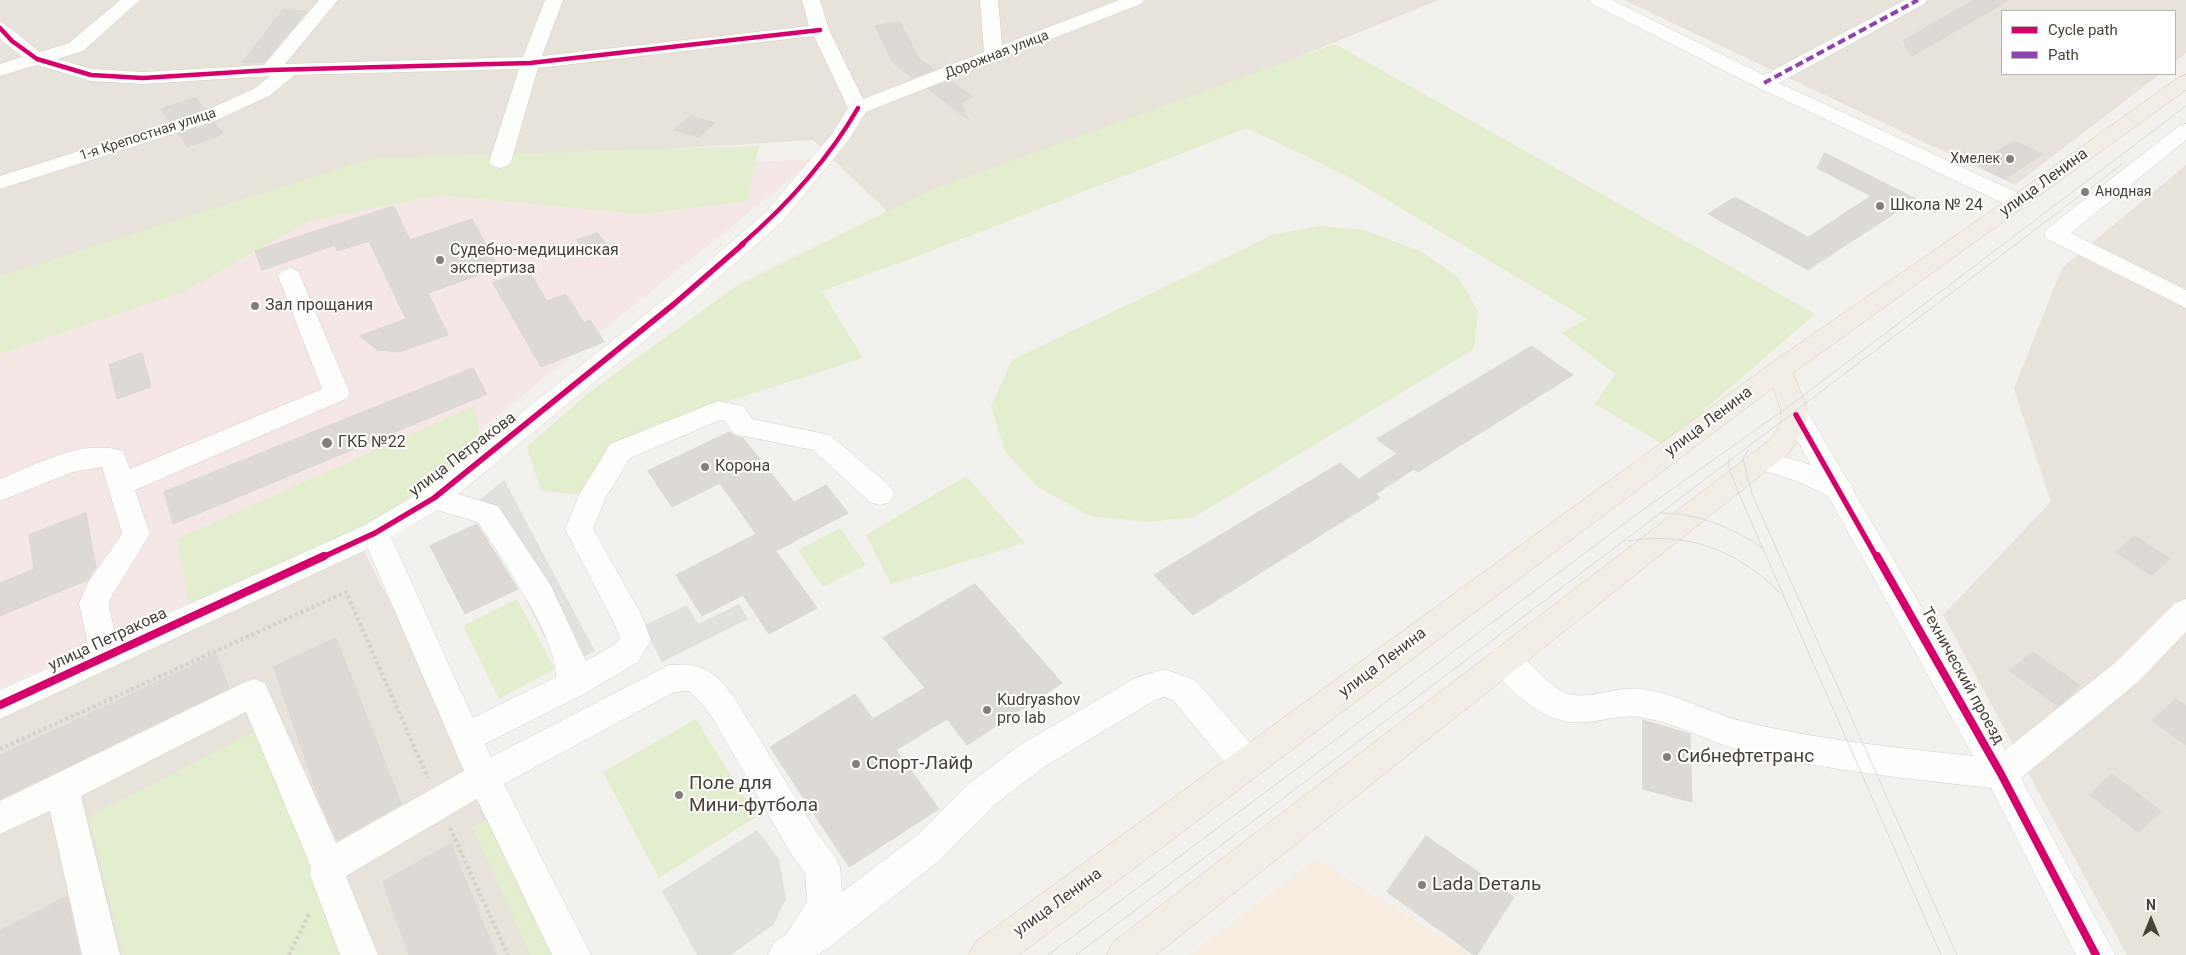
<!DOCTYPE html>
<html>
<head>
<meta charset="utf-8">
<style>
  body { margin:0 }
  #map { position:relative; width:2186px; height:955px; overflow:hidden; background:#f3f1ed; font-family:Roboto,sans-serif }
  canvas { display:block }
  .legend { position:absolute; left:2001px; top:10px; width:175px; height:65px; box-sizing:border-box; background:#fff; border:1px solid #b7b3af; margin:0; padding:6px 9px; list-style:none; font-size:15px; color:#4a4238 }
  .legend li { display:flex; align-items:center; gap:10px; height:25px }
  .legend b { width:25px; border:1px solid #b7b3af }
  .north { position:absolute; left:2126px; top:895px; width:50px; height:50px; -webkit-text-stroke:4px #fff; paint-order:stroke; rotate:0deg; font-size:14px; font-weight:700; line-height:20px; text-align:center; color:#4a4238 }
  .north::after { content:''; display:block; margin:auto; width:18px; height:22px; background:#4a4238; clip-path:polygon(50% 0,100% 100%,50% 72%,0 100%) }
</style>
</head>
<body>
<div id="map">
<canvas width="2186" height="955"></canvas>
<ul class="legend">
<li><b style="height:6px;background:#d6006c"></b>Cycle path</li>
<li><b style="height:6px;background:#8e44ad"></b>Path</li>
</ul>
<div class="north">N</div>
</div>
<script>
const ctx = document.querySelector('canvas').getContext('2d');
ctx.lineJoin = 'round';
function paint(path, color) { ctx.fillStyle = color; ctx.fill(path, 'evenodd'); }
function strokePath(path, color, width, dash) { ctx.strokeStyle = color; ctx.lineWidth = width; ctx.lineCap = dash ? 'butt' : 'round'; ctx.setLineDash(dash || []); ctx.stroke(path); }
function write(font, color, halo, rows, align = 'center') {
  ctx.font = font + ' Roboto,sans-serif'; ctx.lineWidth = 4; ctx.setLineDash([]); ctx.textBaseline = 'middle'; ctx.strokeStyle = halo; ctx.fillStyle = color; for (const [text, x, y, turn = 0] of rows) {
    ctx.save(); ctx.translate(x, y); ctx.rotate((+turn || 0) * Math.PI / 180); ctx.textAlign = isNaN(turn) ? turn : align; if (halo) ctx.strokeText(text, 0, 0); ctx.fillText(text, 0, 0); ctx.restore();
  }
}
paint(new Path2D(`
  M0,0H1439L896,220L813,140L361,168L0,276Z
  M1624,0H2186V53L2175,62V11H2002V74H2160L2015,185Z
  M2186,165V955H2127L1943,615L2051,502L2014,389L2062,268Z
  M363,549L570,955H0V716Z`), '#e7e2da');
paint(new Path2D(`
  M1316,859L1470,955H1189Z`), '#f6ece0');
paint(new Path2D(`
  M815,159L364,523L0,688V307L347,181Z`), '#f5e7e5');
paint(new Path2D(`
  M1335,44L1815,314L1664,445L1595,404L1615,374L1562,333L1587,319L1347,176L1247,128L918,256L822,291L863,358L651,426L609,451L582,495L541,491L527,447L587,394L738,285L837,236L933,189Z
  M759,146L747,201L640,214L440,195L309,221L183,292L0,354V276L373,158Z
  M1321,226L1365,230L1422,252L1458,277L1478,311L1474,349L1194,517L1147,522L1090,516L1038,487L1005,452L991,406L1012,360L1275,234Z
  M474,406L481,442L373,525L189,606L177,539Z
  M966,476L1025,543L891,584L866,535Z
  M840,528L866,565L823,587L798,550Z
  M517,599L555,669L499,699L463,626Z
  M696,719L756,817L659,878L603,772Z
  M267,725L353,955H123L88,817Z
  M499,813L566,955H530L472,827Z`), '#e2eecd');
paint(new Path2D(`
  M504,480L595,651L561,669L526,600L543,590L502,513L465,512Z
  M739,604L748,619L662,662L643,626L687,605L698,624Z
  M757,830L779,859L786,899L773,925L731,955H697L662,891Z`), '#e2e0dc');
const building = new Path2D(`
  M1974,0H2009L1912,56L1903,41Z
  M283,10L307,11L264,62L242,63Z
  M900,22L919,59L934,69L913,78L893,63L875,26Z
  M950,81L973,97L960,103L969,120L928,89Z
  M196,98L205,109L169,121L162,109Z
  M691,116L715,123L699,137L674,130Z
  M215,123L223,134L187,147L179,134Z
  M2014,141L2043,154L2005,179L1977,165Z
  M1825,153L1916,199L1808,270L1708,214L1735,197L1808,237L1871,196L1817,168Z
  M394,206L410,240L472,219L499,268L428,293L448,335L399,352L378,350L359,336L406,319L369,241L337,251L335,245L262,270L255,251Z
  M598,233L609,248L588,256L577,240Z
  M528,270L547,301L566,294L584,323L590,320L604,342L541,367L493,283Z
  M1532,346L1573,375L1418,472L1414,469L1376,494L1380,498L1193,615L1154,575L1340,463L1359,479L1397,454L1377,439Z
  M142,353L151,387L117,399L109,365Z
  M473,368L487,394L173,524L164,492Z
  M730,432L734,436L743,438L794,502L826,485L848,513L776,551L817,608L769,634L743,595L702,616L676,575L756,534L720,483L672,507L648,471Z
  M86,513L96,567L88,580L0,616V583L34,569L29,535Z
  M477,524L518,589L465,614L430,546Z
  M2135,536L2170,559L2151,575L2116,552Z
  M975,584L1062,683L967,745L947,719L896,750L939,809L849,867L770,747L855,694L873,719L925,688L883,638Z
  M336,638L401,804L337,840L320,802L274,667Z
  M2033,652L2080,686L2058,706L2010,671Z
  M216,655L229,688L0,799V756Z
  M2176,699L2186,706V745L2152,721Z
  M1643,720L1690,734L1692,802L1643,789Z
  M2112,774L2161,811L2139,832L2090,795Z
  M1426,836L1514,897L1477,955H1474L1387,892Z
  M451,844L496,955H409L383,882Z
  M67,897L80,955H0V931Z`);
paint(building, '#dddad5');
strokePath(building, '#dbd8d3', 1);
const minor = new Path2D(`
  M120,0H140L83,51L57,59L92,69L143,72L264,65L319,0H338L285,64L523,57L545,0H563L542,56L809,26L802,0H820L829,30L863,99L984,52L980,0H998L1002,45L1119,0H1144L1141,4L1003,58L1001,61L992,62L866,112L848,141L782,222L682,310L458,494L498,506L550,584L586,661L616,644L620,638L615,625L565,529L579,495L610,444L718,401L743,406L752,419L830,435L890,486L894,494L890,502L880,505L870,502L813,450L734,434L725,421L720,420L630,458L606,497L593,529L641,614L651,640L638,662L582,695L485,744L491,757L669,665C702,662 715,672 734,697L817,833L834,855L840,867L842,892L916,836L969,784L1020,745L1134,679L1145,675L1164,669L1195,680L1259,753L1264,764L1259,775L1247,779L1235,775L1173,700L1164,697L1155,700L1044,767L993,806L940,860L827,949L816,955H768L774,942L786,935L807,901L805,873L793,857L712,717L699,700L689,691L674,692L504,784L591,955H552L477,799L346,876L378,955H340L310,875L311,867L246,712L81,796L120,955H82L50,811L0,834V801L243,683L254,679L265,683L336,843L464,771L368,549L0,719V690L89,650L79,603L89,581L122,534L102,467L73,472L0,501V479C37,464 82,438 123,451L130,469L322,389L278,276L282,271L290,268L298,271L350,393L346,399L135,490L150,534L110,599L109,608L116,637L365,525L424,490L666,298L766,212L832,134L848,108L814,36L538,68L511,162L507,166L500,168L493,166L489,162L519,69L295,75L269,96L217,120L0,189V176L203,112L255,88L270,76L143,84L91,81L37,65L0,76V64L22,57L0,39V22C9,25 30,45 40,52L69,43ZM437,510L478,522C500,556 558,639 556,677L473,718L391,537Z
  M1589,0H1612L1764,75L1905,0H1927L1924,4L1779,83L2027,197L2030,202L2027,207L2019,209L2011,207L1757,87L1592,4Z
  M2186,124V140L2071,233L2186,290V308L2047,239L2044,234L2047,229L2179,126Z
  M1796,406L1805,408L1848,481L1851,483L1854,492L2005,750L2116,662L2175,603L2186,599V632L2138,682L2021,778L2115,955H2076L1991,788C1909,779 1828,770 1748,752C1712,744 1680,724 1644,718C1610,711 1589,732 1551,717C1527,707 1500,682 1488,659L1493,650C1496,649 1501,646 1504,646C1522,645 1547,692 1573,695C1596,698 1618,686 1641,689C1677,693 1709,713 1745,722C1819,740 1897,748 1973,756L1828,496L1797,481L1751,467L1747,460L1751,453L1761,450L1811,465L1783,415L1787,408Z`);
const major = new Path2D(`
  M2186,75V90L1793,373C1809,414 1816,414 1789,453L1156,955H1107L1113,942L1771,439C1786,417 1782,412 1773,388L1019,955H969L975,942L1770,364L2011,197L2179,77Z`);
strokePath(minor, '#d1cfca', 1);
strokePath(major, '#d6ccba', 1);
strokePath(new Path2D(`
  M0,749L346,592L428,778
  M450,828L508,955
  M289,955L310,912`), '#d3d1cb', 4, [3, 3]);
paint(minor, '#fdfdfc');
paint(major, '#f2eee5');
strokePath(new Path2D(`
  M1748,450L1743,459L1752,494L1957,955
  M1729,457V468L1739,494L1941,955
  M1660,513C1698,513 1731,527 1763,548
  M1628,541C1687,531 1737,550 1779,592
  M1048,955L1633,517L1792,404L2186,106
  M1076,955L2122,164`), '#dadad9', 1);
strokePath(new Path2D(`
  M1764,83L1918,0`), '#8e44ad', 4, [8, 4]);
strokePath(new Path2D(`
  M0,28L12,41L37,59L91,75L143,78L270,70L530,63L820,30
  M741,245C786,206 828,160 858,108`), '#d6006c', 4.5);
strokePath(new Path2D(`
  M1796,415L1877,558
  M321,558L375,533L434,498L674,304L743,244`), '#d6006c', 5.5);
strokePath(new Path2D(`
  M1877,556L2001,774L2096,955
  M0,705L324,556`), '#d6006c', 8);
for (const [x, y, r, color] of [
  [2010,159,5,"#857f77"],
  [2085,192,5,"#857f77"],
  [1880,206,5,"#857f77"],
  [440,260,5,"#857f77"],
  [255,306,5,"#857f77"],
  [327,443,6,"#857f77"],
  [705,467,5,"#857f77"],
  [987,710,5,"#857f77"],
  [1667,757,5,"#857f77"],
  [856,764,5,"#857f77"],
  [679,795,5,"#857f77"],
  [1422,885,5,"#857f77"]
]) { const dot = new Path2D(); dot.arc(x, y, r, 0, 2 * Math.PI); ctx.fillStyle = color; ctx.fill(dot); strokePath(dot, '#fff', 2); }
write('14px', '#4a4238', '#fff', [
  ["Дорожная улица",997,55,-21],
  ["1-я Крепостная улица",148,135,-18]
]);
write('14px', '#4a4238', '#fff', [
  ["Хмелек",2000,159],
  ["Анодная",2095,192,"left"]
], 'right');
write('16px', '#4a4238', '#fff', [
  ["улица Ленина",2044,183,-36],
  ["улица Ленина",1709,422,-37],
  ["улица Петракова",463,455,-37],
  ["улица Петракова",108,640,-25],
  ["улица Ленина",1383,663,-37],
  ["Технический проезд",1962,676,61],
  ["улица Ленина",1058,903,-36]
]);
write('16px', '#4a4238', '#fff', [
  ["Школа № 24",1890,206],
  ["Судебно-медицинская",450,251],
  ["экспертиза",450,269],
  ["Зал прощания",265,306],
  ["ГКБ №22",338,443],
  ["Корона",715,467],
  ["Kudryashov",997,701],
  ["pro lab",997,719]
], 'left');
write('19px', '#4a4238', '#fff', [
  ["Сибнефтетранс",1677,757],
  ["Спорт-Лайф",866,764],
  ["Поле для",689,784],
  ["Мини-футбола",689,806],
  ["Lada Dеталь",1432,885]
], 'left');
</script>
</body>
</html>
